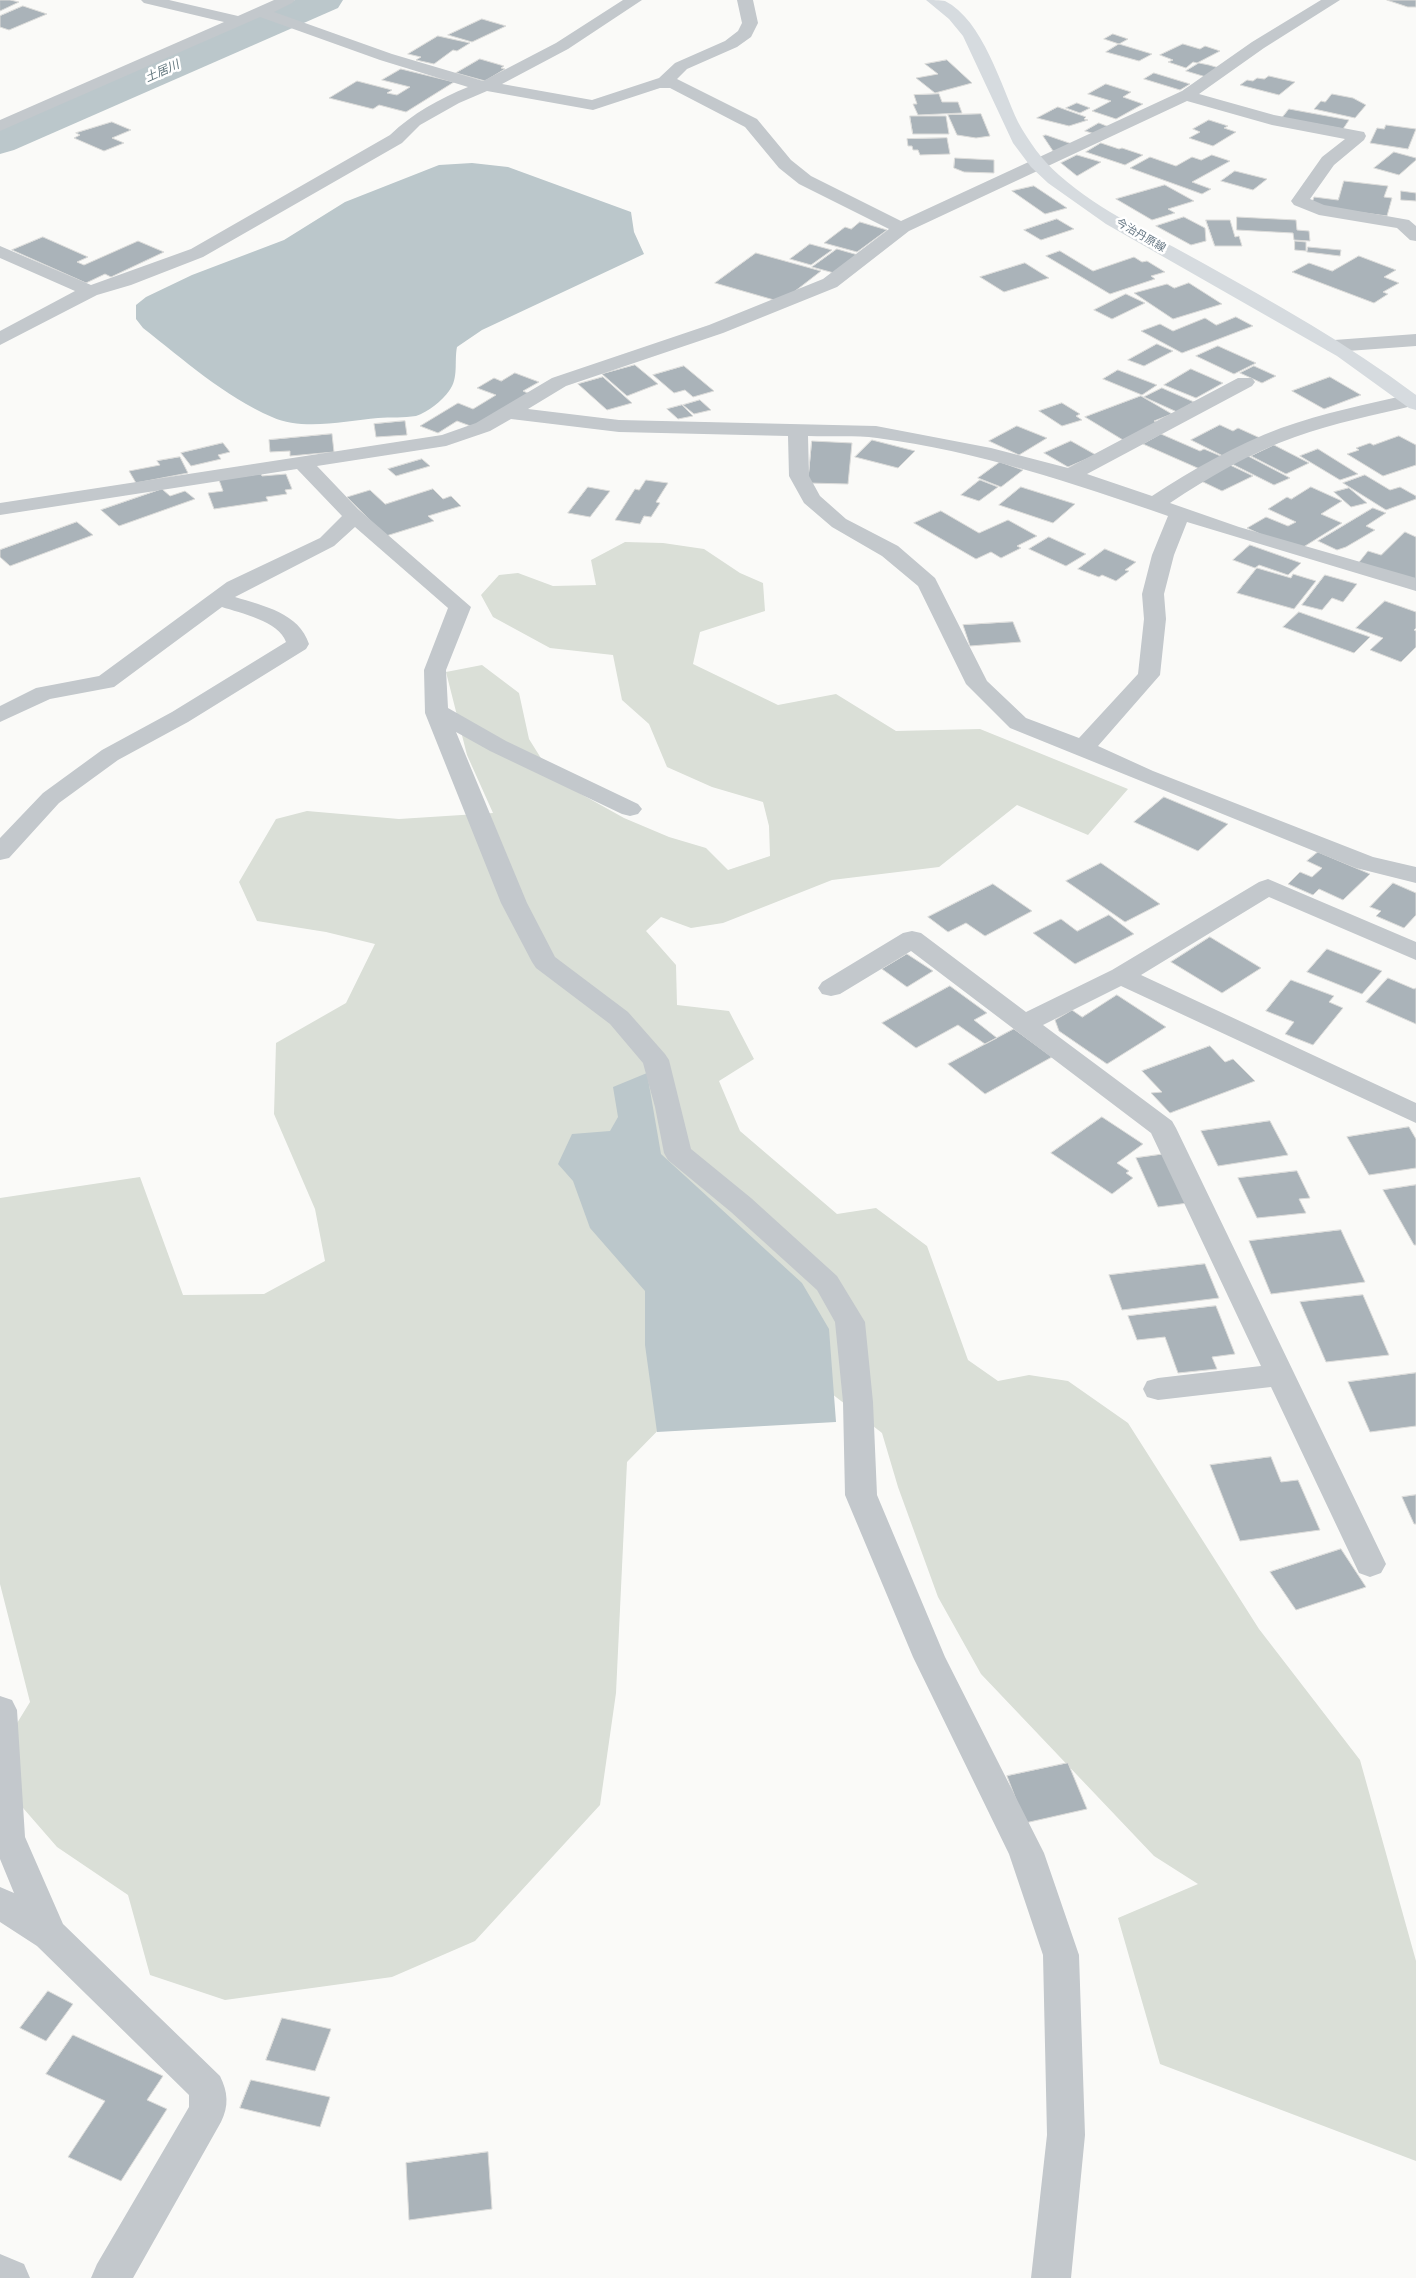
<!DOCTYPE html>
<html>
<head>
<meta charset="utf-8">
<style>
  body { margin:0 }
  canvas { display:block; background:#fafaf8 }
</style>
</head>
<body>
<canvas width="1416" height="2278"></canvas>
<script>
const ctx = document.querySelector('canvas').getContext('2d');
ctx.lineJoin = 'round';
function paint(path, color) { ctx.fillStyle = color; ctx.fill(path, 'evenodd'); }
function strokePath(path, color, width, dash) { ctx.strokeStyle = color; ctx.lineWidth = width; ctx.lineCap = dash ? 'butt' : 'round'; ctx.setLineDash(dash || []); ctx.stroke(path); }
function write(font, color, halo, rows, align = 'center') {
  ctx.font = font + ' Commissioner,"Noto Sans JP",sans-serif'; ctx.lineWidth = 5; ctx.setLineDash([]); ctx.textBaseline = 'middle'; ctx.strokeStyle = halo; ctx.fillStyle = color; for (const [text, x, y, turn = 0] of rows) {
    ctx.save(); ctx.translate(x, y); ctx.rotate((+turn || 0) * Math.PI / 180); ctx.textAlign = isNaN(turn) ? turn : align; if (halo) ctx.strokeText(text, 0, 0); ctx.fillText(text, 0, 0); ctx.restore();
  }
}
paint(new Path2D(`
  M625,542L663,543L704,549L740,573L763,583L765,611L700,632L693,664L778,705L836,694L896,731L980,729L1128,789L1088,835L1017,805L939,867L832,880L723,923L691,928L661,917L646,931L676,965L677,1005L729,1011L754,1059L719,1081L740,1131L837,1214L876,1208L927,1246L968,1360L998,1381L1029,1375L1068,1381L1128,1423L1259,1629L1360,1760L1416,1961V2161L1160,2064L1118,1918L1198,1884L1154,1856L981,1674L938,1597L898,1487L882,1433L818,1383L664,1289L675,1413L627,1462L616,1693L600,1805L475,1941L392,1977L225,2000L150,1975L128,1895L57,1847L10,1793L6,1741L30,1702L0,1584V1198L140,1177L183,1295L264,1294L325,1261L315,1209L274,1114L276,1043L346,1003L375,944L326,932L257,921L239,882L276,819L307,811L399,819L493,813L467,755L446,672L482,665L519,693L529,739L554,779L624,818L669,837L706,848L728,870L770,856L769,826L763,802L712,787L667,767L649,724L622,700L613,655L550,648L493,617L481,595L499,575L518,573L553,586L596,585L591,560Z`), '#dadfd7');
paint(new Path2D(`
  M472,163L508,167L631,212L634,232L644,254L482,330L457,347C454,362 459,378 449,391C442,401 428,412 416,416C404,418 390,417 378,418C345,421 303,431 272,417C224,396 184,360 143,328L136,319V305L146,297L192,275L284,240L345,202L439,165Z
  M647,1073L661,1154L802,1283L829,1329L836,1422L657,1432L645,1345V1291L590,1228L573,1181L558,1164L572,1134L610,1131L618,1117L613,1087Z`), '#bbc7cb');
paint(new Path2D(`
  M295,0H343L338,8L14,150L0,154V128Z`), '#bbc7cb');
const building = new Path2D(`
  M0,0H10L19,2L0,11Z
  M1387,0H1416V7H1408Z
  M23,6L47,14L9,30L0,27V16Z
  M482,19L506,26L472,42L448,35Z
  M1113,34L1128,39L1119,44L1104,39Z
  M438,36L470,43L457,51L453,50L434,64L416,60L421,57L408,54Z
  M1119,44L1152,54L1139,61L1106,52Z
  M1183,44L1200,49L1205,46L1220,51L1197,63L1193,62L1186,68L1168,62L1173,60L1160,55Z
  M480,59L504,66L501,68L505,69L485,81L456,73Z
  M947,60L972,83L935,93L916,78L938,74L925,64Z
  M1199,63L1209,65L1219,68L1206,77L1186,71Z
  M401,69L454,82L406,112L379,105L373,109L329,98L357,81L392,90L387,93L397,95L410,87L382,80Z
  M1154,73L1190,84L1180,90L1144,79Z
  M1269,76L1295,82L1279,95L1240,85L1247,80L1253,81L1257,78L1264,79Z
  M1106,84L1131,92L1123,97L1143,104L1116,119L1092,111L1111,101L1088,94Z
  M939,94L942,102H958L962,113L918,115L913,104H917L914,95Z
  M1332,94L1353,98L1366,105L1355,118L1314,109L1321,101L1325,102Z
  M1077,103L1090,108L1080,113L1066,108Z
  M1058,107L1086,117L1084,119L1088,120L1069,126L1037,118Z
  M1289,109L1349,120L1343,129L1282,118Z
  M981,114L990,136L976,138L957,135L948,115Z
  M910,116H946L949,134H913Z
  M1209,120L1228,126L1224,128L1236,132L1213,146L1189,138L1200,132L1193,129Z
  M112,122L131,130L112,138L124,143L104,151L74,138L80,135L76,133Z
  M1099,123L1109,127L1095,134L1085,131Z
  M1386,125L1416,129L1408,149L1370,143L1377,128L1384,129Z
  M1046,135L1072,144L1058,151H1053L1043,136Z
  M947,138L950,154L920,155L918,150H913L912,146H908L907,139Z
  M1101,143L1119,149L1122,148L1143,155L1125,165L1086,152Z
  M1394,152L1416,158V160L1399,175L1374,168Z
  M1077,155L1101,162L1077,176L1061,163Z
  M1212,155L1230,161L1192,182L1211,189L1202,194L1130,168L1150,157L1176,166L1192,157L1201,160Z
  M955,158L994,160V173L964,172L954,168Z
  M1235,171L1267,179L1253,190L1221,181Z
  M1344,181L1388,186L1384,197L1392,198L1387,216L1319,207L1312,203L1314,197L1338,200Z
  M1165,185L1194,201L1168,209L1175,213L1152,220L1116,199Z
  M1034,186L1067,208L1045,214L1012,191Z
  M1401,191L1416,193V201L1401,200Z
  M1184,217L1205,228L1206,241L1191,245L1156,226Z
  M1237,217L1296,220L1297,230L1309,231L1310,241L1294,240L1293,233L1237,230Z
  M1057,219L1074,229L1041,240L1024,230Z
  M1206,220H1230L1235,237L1239,236L1242,246H1215Z
  M860,222L887,230L857,252L824,243L845,227L851,229Z
  M43,237L88,257L77,262L84,265L138,241L164,252L111,277L105,274L86,283L12,250Z
  M1295,241L1306,242V251L1295,250Z
  M810,244L832,250L811,265L790,259Z
  M1308,247L1341,250L1340,256L1307,252Z
  M837,249L858,255L834,273L812,267Z
  M1060,251L1093,271L1134,257L1142,262L1147,261L1165,272L1151,276L1155,279L1110,294L1046,256Z
  M756,253L821,271L781,302L715,283Z
  M1359,256L1396,270L1384,277L1399,283L1383,292L1388,294L1374,303L1292,272L1309,263L1332,271Z
  M1025,263L1049,278L1004,292L980,277Z
  M1189,283L1222,304L1173,319L1134,293L1167,284L1174,288Z
  M1126,294L1145,303L1112,319L1094,310Z
  M1236,317L1253,326L1182,353L1141,331L1160,324L1173,331L1205,318L1216,325Z
  M1157,344L1173,351L1144,366L1128,360Z
  M1218,346L1256,363L1234,374L1196,356Z
  M635,365L658,384L627,396L602,374Z
  M684,366L714,391L693,397L685,390L674,393L653,375Z
  M1254,366L1276,376L1262,383L1240,373Z
  M1191,369L1223,383L1196,398L1164,385Z
  M1118,370L1157,385L1142,395L1103,379Z
  M515,373L539,382L523,391L530,394L473,427L457,421L438,433L420,426L458,403L473,409L496,395L477,388L494,378L501,381Z
  M603,377L632,403L607,410L578,384Z
  M1330,377L1361,395L1324,409L1292,391Z
  M1162,388L1194,402L1177,412L1144,397Z
  M1141,396L1172,414L1154,421L1158,423L1123,440L1085,417Z
  M700,400L711,410L694,414L683,405Z
  M1062,403L1080,414L1076,416L1082,420L1062,426L1039,411Z
  M682,405L693,416L678,419L667,409Z
  M405,421L407,435L376,437L374,424Z
  M1220,425L1233,431L1238,428L1260,438L1225,457L1191,440Z
  M1017,426L1047,438L1019,455L989,441Z
  M332,434L334,452L290,456V451L270,452L269,440Z
  M1161,434L1200,451L1204,449L1223,457L1202,470L1143,444Z
  M1399,436L1416,445V465L1383,476L1347,454L1359,450L1356,448L1370,443L1373,445Z
  M872,440L915,451L898,468L855,457Z
  M812,441L852,443L848,484L808,483Z
  M1071,441L1096,455L1068,467L1044,453Z
  M223,443L230,452L218,455L221,459L191,466L181,453Z
  M1274,445L1309,463L1286,474L1251,456Z
  M1318,449L1358,474L1340,480L1300,456Z
  M1248,456L1290,478L1274,485L1232,464Z
  M180,457L188,473L136,483L129,471L160,465L157,461Z
  M422,459L430,466L396,476L388,469Z
  M1000,462L1023,470L1001,487L978,478Z
  M1230,465L1253,476L1222,491L1201,481Z
  M261,474L262,476L286,474L292,489L285,490L287,494L266,497L268,501L214,509L208,493L223,491L219,480Z
  M1365,475L1390,490L1400,487L1416,496V499L1386,510L1343,483Z
  M646,480L668,483L656,502L660,503L651,517L644,516L640,524L615,520L635,489L639,490Z
  M980,480L998,487L979,501L961,495Z
  M588,487L610,491L590,517L568,513Z
  M1021,487L1075,504L1053,523L999,505Z
  M1311,487L1342,501L1321,514L1342,523L1297,551L1247,528L1266,517L1288,526L1296,522L1268,509L1287,497L1291,499Z
  M1349,488L1367,503L1351,507L1334,492Z
  M162,489L170,496L185,491L195,499L119,526L101,510Z
  M433,489L443,499L451,496L461,506L428,516L434,521L386,536L347,497L370,490L385,504Z
  M1373,508L1386,513L1366,526L1375,530L1346,547L1337,550L1318,541Z
  M941,511L979,533L1008,520L1037,536L1017,546L1021,548L1001,558L991,552L976,559L914,523Z
  M77,522L93,535L10,566L0,557V550Z
  M1405,532L1416,537V581L1356,566L1368,551L1381,555Z
  M1049,537L1086,554L1066,566L1029,549Z
  M1250,545L1301,563L1288,575L1259,565L1255,568L1233,560Z
  M1105,549L1136,562L1125,570L1129,571L1116,581L1102,575L1099,577L1078,569Z
  M1257,568L1291,578L1293,574L1316,581L1294,609L1237,593Z
  M1325,575L1357,584L1343,602L1332,598L1322,610L1302,605Z
  M1385,601L1416,612V628L1414,630L1416,631V647L1401,662L1370,650L1383,638L1356,628Z
  M1299,612L1370,637L1354,653L1283,627Z
  M1013,622L1021,642L970,646L963,625Z
  M1164,797L1228,824L1198,851L1134,822Z
  M1318,852L1370,874L1343,900L1319,889L1313,895L1288,884L1300,872L1312,877L1322,868L1307,861Z
  M1101,863L1160,904L1125,922L1066,881Z
  M1393,883L1416,893V915L1404,928L1376,916L1381,911L1370,907Z
  M993,884L1032,911L985,936L966,923L948,932L928,917Z
  M1109,915L1134,934L1075,964L1033,933L1061,919L1077,931Z
  M1210,937L1261,968L1222,993L1171,962Z
  M1327,949L1382,971L1362,994L1307,972Z
  M907,954L933,971L907,987L882,969Z
  M1388,978L1414,989L1416,988V1024L1366,1002Z
  M1291,980L1334,996L1329,1002L1343,1008L1313,1045L1285,1034L1294,1022L1266,1011Z
  M950,986L987,1013L974,1020L997,1038L985,1044L958,1025L916,1048L882,1023Z
  M1117,995L1166,1027L1107,1064L1059,1031L1055,1020L1072,1010L1082,1017Z
  M1014,1029L1052,1057L985,1094L948,1064Z
  M1210,1046L1225,1062L1233,1059L1255,1081L1170,1113L1151,1093L1162,1092L1142,1071Z
  M1102,1117L1143,1144L1117,1163L1129,1171L1126,1173L1133,1178L1112,1194L1051,1153Z
  M1270,1121L1288,1155L1218,1166L1201,1131Z
  M1409,1127L1416,1139V1168L1369,1175L1347,1137Z
  M1165,1154L1188,1203L1158,1207L1136,1158Z
  M1297,1171L1310,1198L1299,1199L1306,1213L1257,1218L1238,1178Z
  M1416,1185V1245H1414L1383,1190Z
  M1341,1230L1365,1282L1271,1294L1249,1241Z
  M1205,1264L1219,1298L1122,1310L1109,1275Z
  M1363,1295L1389,1355L1326,1362L1300,1302Z
  M1216,1306L1235,1354L1212,1357L1217,1369L1178,1373L1165,1337L1137,1340L1128,1316Z
  M1416,1373V1426L1370,1432L1348,1382Z
  M1271,1457L1281,1482L1298,1480L1320,1530L1240,1541L1210,1465Z
  M1416,1495V1524H1414L1402,1497Z
  M1341,1549L1366,1587L1296,1610L1270,1572Z
  M1068,1763L1087,1809L1025,1823L1007,1776Z
  M48,1991L73,2004L46,2041L20,2028Z
  M282,2018L331,2029L315,2071L266,2060Z
  M73,2035L163,2076L147,2100L167,2109L121,2181L68,2157L105,2101L46,2074Z
  M251,2080L330,2097L320,2127L240,2108Z
  M488,2152L492,2209L409,2220L406,2163Z`);
paint(building, '#aab3b9');
strokePath(building, '#dcdcda', 1);
paint(new Path2D(`
  M141,0H169L238,16L274,0H295L292,3L274,12L392,54L483,81L556,43L623,0H642L568,49L502,84L592,100L659,78L675,63L725,41L738,31L742,23L737,0H753L758,23L751,37L737,47L687,69L677,79L757,119L791,160L811,176L901,221L1182,91L1252,42L1321,0H1340L1264,48L1199,94L1274,115L1364,132L1366,136L1364,140L1334,165L1310,199L1324,205L1409,220L1416,226V241L1410,240L1397,228L1319,215L1294,205L1291,201L1322,157L1345,139L1272,125L1187,101L909,231L837,287L723,333L566,386L528,409L619,420L876,426L991,448L1068,468L1238,378H1252L1255,382L1252,386L1087,474L1152,496C1192,470 1235,445 1281,428C1323,413 1367,404 1411,394L1416,395V405C1375,415 1334,423 1295,437C1250,453 1209,477 1170,503L1239,527L1416,578V591L1187,522L1174,555L1164,594L1166,619L1160,675L1098,746L1153,771L1373,857L1416,867V883L1356,868L1010,728L966,684L918,586L882,556L832,527L804,503L789,476L788,436L619,432L511,419L490,431L446,446L317,466L358,509L471,607L446,670L448,708L506,741L638,804L642,809L638,814L630,816L622,814L490,751L456,732L527,903L555,957L628,1012L665,1054L669,1060L691,1149L751,1198L837,1276L865,1322L873,1402L877,1495L945,1657L1044,1853L1079,1955L1085,2135L1071,2278H1031L1047,2135L1043,1955L1009,1854L913,1657L845,1495L843,1402L835,1322L817,1290L731,1212L668,1160L664,1153L655,1107L643,1063L610,1024L536,968L532,962L501,903L425,713L424,670L448,608L355,527L334,546L235,597C264,606 299,613 309,644L306,649L188,722L118,760L59,803L9,858L0,860V838L43,793L102,750L172,712L286,642C279,621 240,613 222,607L114,687L50,699L0,722V706L36,688L99,676L227,582L320,538L342,516L297,469L0,515V503L442,435L476,423L552,378L709,325L823,279L889,229L799,184L779,168L745,127L670,88H660L593,110L487,91L459,103L420,125L402,143L203,257L131,285L97,295L0,345V331L75,291L0,258V246L91,285L191,249L390,135C413,113 439,99 468,87L380,60L260,17L0,131V120L224,22L144,3ZM808,436C831,437 855,435 877,438C977,451 1073,483 1168,516L1152,555L1142,594L1144,619L1138,674L1079,738L1026,718L987,681L935,578L898,546L846,519L820,496L809,476Z
  M1416,334V346L1334,352L1327,350L1324,346L1327,342L1334,340Z
  M1268,879L1416,942V960L1269,897L1141,975L1416,1103V1123L1121,986L1043,1025L1172,1121L1176,1128L1386,1564L1381,1573L1370,1577L1359,1573L1271,1387L1158,1400L1147,1397L1143,1389L1147,1381L1158,1378L1261,1366L1151,1133L911,951L840,994L831,996L822,994L818,988L822,982L903,933L912,931L921,933L1026,1012L1112,970L1259,882Z
  M0,1696L12,1700L17,1710L25,1837L63,1924L220,2076C228,2092 229,2106 221,2122L133,2278H91L97,2264L189,2107V2095L37,1946L0,1922V1887L14,1893L0,1859Z
  M0,2254L24,2264L30,2278H0Z`), '#c3c8cc');
paint(new Path2D(`
  M926,0C932,0 940,0 945,1C983,20 1001,86 1018,122C1029,142 1042,160 1059,175C1101,212 1153,235 1201,262C1275,303 1348,344 1416,395V410L1409,408L1337,356L1106,224L1048,183L1031,167L1013,143L963,36L949,19Z`), '#d6dbdf');
write('11px', '#657683', '#fff', [
  ["今治丹原線",1141,235,30]
]);
write('italic 12px', '#60757c', '#fff', [
  ["土居川",162,71,-24]
]);
</script>
</body>
</html>
